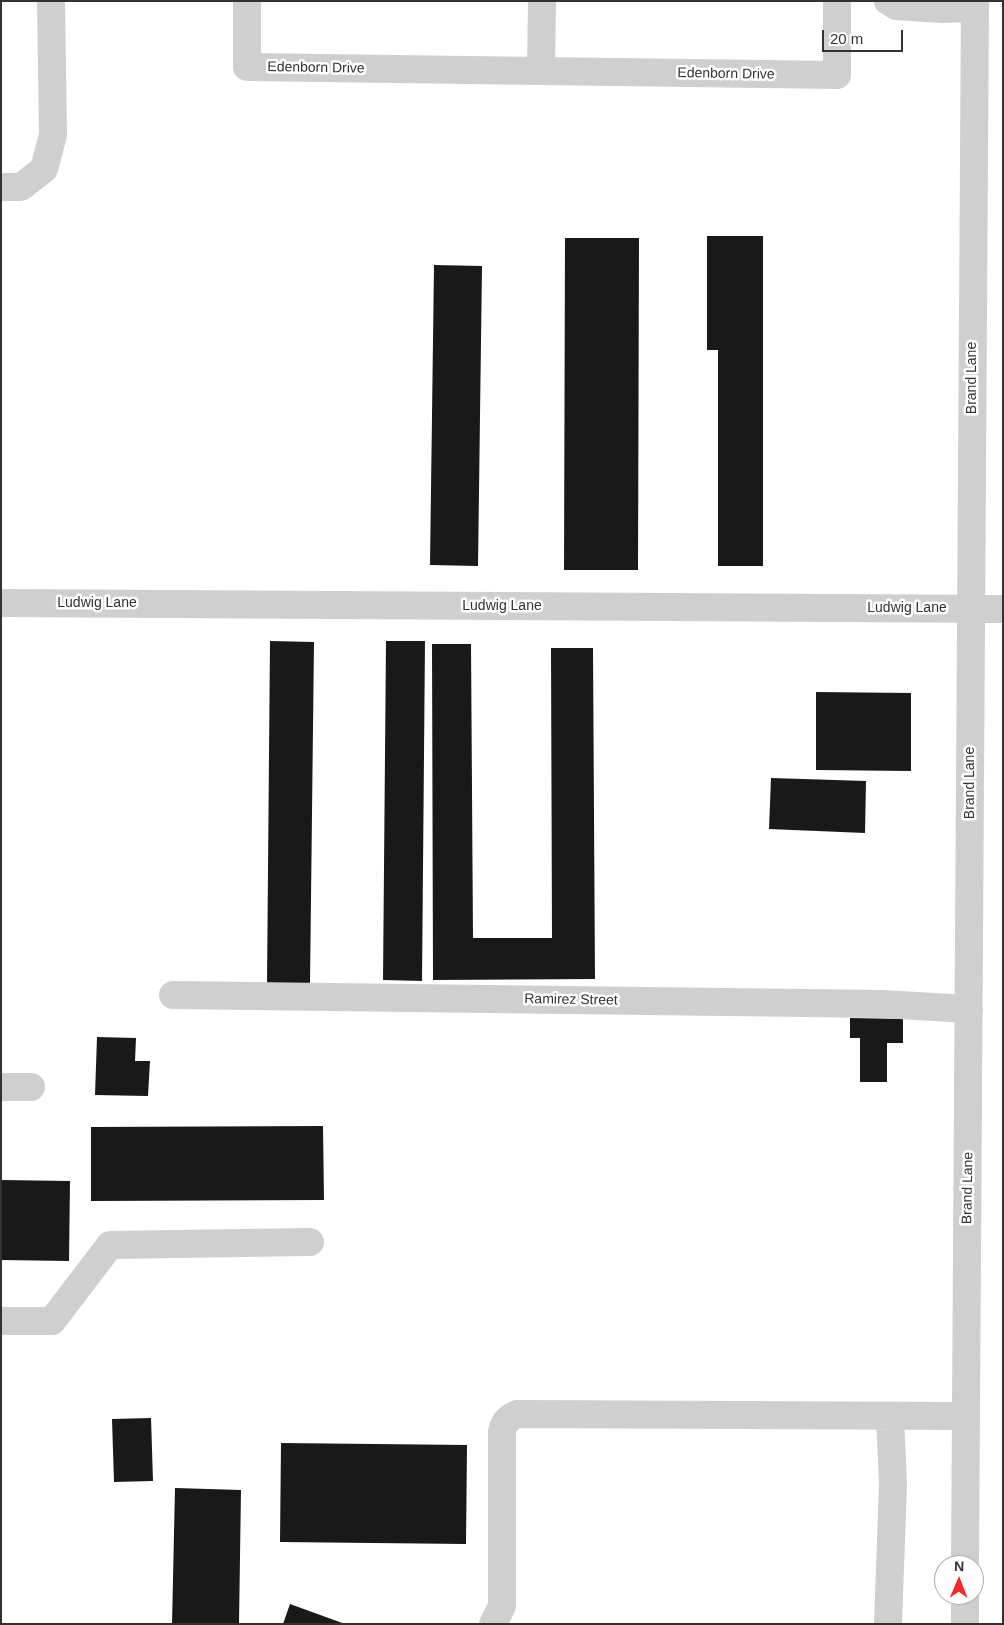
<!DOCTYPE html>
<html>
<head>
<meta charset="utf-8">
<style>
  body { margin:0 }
  #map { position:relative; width:1004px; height:1625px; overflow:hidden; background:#fff; font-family:Helvetica,sans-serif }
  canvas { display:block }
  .frame { position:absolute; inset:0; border:2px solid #323232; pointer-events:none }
  .north { position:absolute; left:934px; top:1555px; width:50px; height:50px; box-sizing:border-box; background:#fff; border:1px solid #adadad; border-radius:50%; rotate:1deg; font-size:14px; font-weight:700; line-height:20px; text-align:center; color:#323232 }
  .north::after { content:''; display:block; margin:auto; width:18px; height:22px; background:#f62829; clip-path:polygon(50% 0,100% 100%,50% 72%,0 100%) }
  .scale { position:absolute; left:822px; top:30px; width:81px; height:22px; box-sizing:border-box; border:2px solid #323232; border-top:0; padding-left:6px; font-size:15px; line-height:18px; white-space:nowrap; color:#323232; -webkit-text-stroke:4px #fff; paint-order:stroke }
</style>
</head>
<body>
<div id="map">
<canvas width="1004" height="1625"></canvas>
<div class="frame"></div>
<div class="north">N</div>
<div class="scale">20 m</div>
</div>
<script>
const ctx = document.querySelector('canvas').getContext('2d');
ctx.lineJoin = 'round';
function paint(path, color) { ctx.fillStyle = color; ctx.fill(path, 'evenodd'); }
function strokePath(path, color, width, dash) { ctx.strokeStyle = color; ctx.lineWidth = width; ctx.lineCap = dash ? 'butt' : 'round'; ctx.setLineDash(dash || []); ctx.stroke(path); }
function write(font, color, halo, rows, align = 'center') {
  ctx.font = font + ' Helvetica,sans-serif'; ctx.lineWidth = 5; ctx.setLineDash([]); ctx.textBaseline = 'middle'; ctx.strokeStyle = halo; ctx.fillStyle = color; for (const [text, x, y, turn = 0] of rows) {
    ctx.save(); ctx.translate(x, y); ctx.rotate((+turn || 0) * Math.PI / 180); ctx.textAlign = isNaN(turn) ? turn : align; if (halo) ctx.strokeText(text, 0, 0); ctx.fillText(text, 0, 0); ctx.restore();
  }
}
paint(new Path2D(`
  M707,236H763V566H718V350H707Z
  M565,238H639L638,570H564Z
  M434,265L482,266L478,566L430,565Z
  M270,641L314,642L310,984L267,983Z
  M386,641H425L422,981L383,980Z
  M432,644H471L473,938H552L551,648H593L595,979L433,980Z
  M816,692L911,693V771L816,770Z
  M771,778L866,781L865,833L769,829Z
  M850,1018L903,1019V1043H887V1082H860V1038H850Z
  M97,1037L136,1038L135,1061H150L148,1096L95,1095Z
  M323,1126L324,1200L91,1201V1127Z
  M1,1180L70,1181L69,1261L1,1260Z
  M151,1418L153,1481L114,1482L112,1419Z
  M281,1443L467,1445L466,1544L280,1542Z
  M175,1488L241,1490L239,1624H172Z
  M290,1604L345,1624H283Z`), '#191919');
strokePath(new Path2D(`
  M247,1V67L837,75V1
  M888,1L896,6L942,9L975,8
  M541,71L542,1
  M1,187H21L44,169L53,135L51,1
  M1,603L1003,609
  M173,995L882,1004L969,1009
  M1,1087H31
  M1,1321H52L110,1245L310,1242
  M965,1565L975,1
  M493,1624L502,1606V1432C504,1422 508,1418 517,1414L966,1416
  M888,1624L893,1484L890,1416
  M965,1624V1595`), '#cfcfcf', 28);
write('14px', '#323232', '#fff', [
  ["Edenborn Drive",316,68,1],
  ["Edenborn Drive",726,74,1],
  ["Brand Lane",972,378,-90],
  ["Ludwig Lane",97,603],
  ["Ludwig Lane",502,606],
  ["Ludwig Lane",907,608],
  ["Brand Lane",970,783,-90],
  ["Ramirez Street",571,1000,1],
  ["Brand Lane",968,1188,-89]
]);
</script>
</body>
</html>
